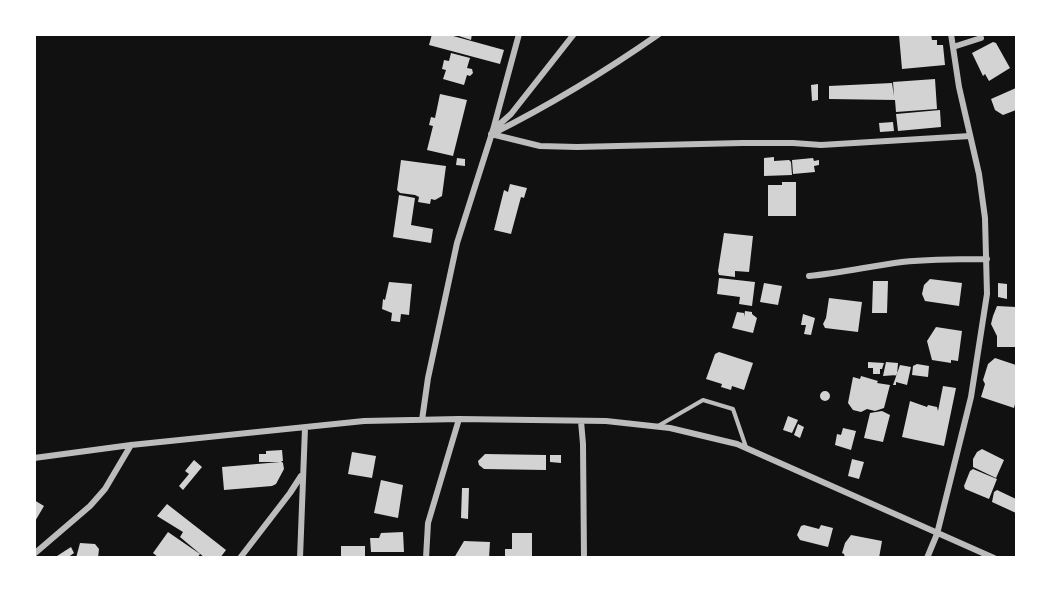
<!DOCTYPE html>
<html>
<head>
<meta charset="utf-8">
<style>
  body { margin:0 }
  #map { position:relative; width:1051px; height:592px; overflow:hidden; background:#111; font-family:"PT Sans Narrow",sans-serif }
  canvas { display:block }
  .frame { position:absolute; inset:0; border:36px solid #fff; pointer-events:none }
</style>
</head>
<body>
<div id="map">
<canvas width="1051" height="592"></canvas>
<div class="frame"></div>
</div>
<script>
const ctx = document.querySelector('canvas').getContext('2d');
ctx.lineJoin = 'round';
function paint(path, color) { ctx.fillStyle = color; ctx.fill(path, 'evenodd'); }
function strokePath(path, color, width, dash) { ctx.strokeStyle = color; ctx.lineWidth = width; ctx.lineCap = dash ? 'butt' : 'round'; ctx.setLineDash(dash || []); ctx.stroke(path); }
paint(new Path2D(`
  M432,34H446L504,50L500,64L429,45Z
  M453,34H472L471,40Z
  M931,34L932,40H937V45H943L945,65L902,69L899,35Z
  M993,42L996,43L1010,68L989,81L985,74L983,76L972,53Z
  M451,53L470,58L467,68L472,69L473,73L470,76L467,75L464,85L443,79L446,70L442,69L444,60L449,61Z
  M935,79L937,109L896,112L895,100L829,99V86L892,83L894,96L893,82Z
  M818,84V100L812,101L811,85Z
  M1016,88V110L1003,115L995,110L991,99Z
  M440,94L467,100L453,156L427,150L433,126L429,125L431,117L435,118Z
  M940,110L941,127L898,131L896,114Z
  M893,122L894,131L880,132L879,123Z
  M774,157V161L789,160L791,162L792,175L764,176V158Z
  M457,158L465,159V166L456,165Z
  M813,158L814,161L819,160V165L814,166L815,172L793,174L792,160Z
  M401,160L446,166L442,196L435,200L431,199L430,204L418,202L419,197L415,195L400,193L397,190Z
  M782,182H796V216H768V185H782Z
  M510,184L527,188L524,198L521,197L511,234L494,230L504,190L508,192Z
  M399,195L415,198L411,225L433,229L431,243L393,237Z
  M724,233L753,236L749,272L735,271V277L719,275L718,271Z
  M719,278L755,282L752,306L739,304L740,297L717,294Z
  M930,279L962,283L959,306L925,301L922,294L924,285Z
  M873,281H888L887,313H872Z
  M389,282L412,284L409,315L401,314L400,322L391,321L392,313L382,309L383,299L385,300Z
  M764,283L782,286L778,305L760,302Z
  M998,283L1007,284V299L998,297Z
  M829,298L862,302L858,332L825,328L823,324L826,318Z
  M997,306L1016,307V347H997V336L991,324L993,316Z
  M745,311L752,312V314L757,318L753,333L732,328L737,312L744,313V317Z
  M803,314L815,318L811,335L804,334L806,325H801Z
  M936,327L962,331L958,361L951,360V363L932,360L927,341Z
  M719,352L753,363L744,390L732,386L731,390L721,387L722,384L706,379L715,354Z
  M995,358L1016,365V400L1014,408L981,397L985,384L983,380L988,364Z
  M868,362L884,363L882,369H880V374H873V368H868Z
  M886,362L898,363L897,375L883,376Z
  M917,364L929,366L928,377L912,375L913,366Z
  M900,365L911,367L907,385L896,382V385H893Z
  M861,376L878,381L877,383L890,385L884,408L875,411L867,409L861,412L853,410L848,403L853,377L860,379Z
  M943,386L956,388L944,446L902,437L910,401L927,407L928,405L937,407L938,411Z
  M820 396a5 5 0 1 1 10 0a5 5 0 1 1-10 0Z
  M882,411L890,415L883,442L864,438L870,413Z
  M788,416L798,420L792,433L783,430Z
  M798,424L804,427L800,438L794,435Z
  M843,428L856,431L851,450L835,445L837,434L841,435Z
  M982,449L1004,460L996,478L973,467V459L977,452Z
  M282,450L283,461H281L283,463L284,469L276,484L272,486L224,490L222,467L280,462H259V454H266V451Z
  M352,452L376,456L372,478L348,474Z
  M485,454L546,455V470L484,469L479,465L478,461Z
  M550,455H561V463L550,462Z
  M852,459L864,462L859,479L848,476Z
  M194,460L202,467L183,490L179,486L189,474L185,471Z
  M973,469L997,479L989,499L965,489L964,486L970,471Z
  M381,480L403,485L398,518L374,513Z
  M462,488H469L468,519L461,518Z
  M997,490L1016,499V513L992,502L994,492Z
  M34,500L44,506L34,523Z
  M167,504L226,550L220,558H205L180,537L183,532L157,516Z
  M804,525L819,529L821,525L833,528L828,547L800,540L797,535L801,526Z
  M168,532L200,554L197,558H159L153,553Z
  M403,532L404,552H371L370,538H379L381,533Z
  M512,533H532V558H505V549H512Z
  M851,535L882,541L879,558H845L844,554L842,553L845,543Z
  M464,541L490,542L489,558H454Z
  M80,543L95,544L99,549L98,558H76Z
  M341,546H365V558H341Z
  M71,547L74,553L67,558H58L57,556Z`), '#d3d3d3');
strokePath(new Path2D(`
  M658,426L703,400L733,409L746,447`), '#bcbcbc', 4);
strokePath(new Path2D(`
  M953,47L981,38
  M493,130L511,114L574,34
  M491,134L540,146L577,147L742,143H793L821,145L970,136
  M492,134C550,105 606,71 659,34
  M809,276C840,273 871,266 902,262C930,259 958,259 987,259
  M422,420L428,378L457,243L493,130L519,34
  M581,421L583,444L584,558
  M34,458L131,445L364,421L459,419L606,421L670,428L737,444L994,558
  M34,554L90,506L105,489L131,445
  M240,558L290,493L301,476
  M300,558L305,428
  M426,558L428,523L459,419
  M927,558L937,534L971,397L987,294L985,218L979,174L959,87L951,34`), '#bcbcbc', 6);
</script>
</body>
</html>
